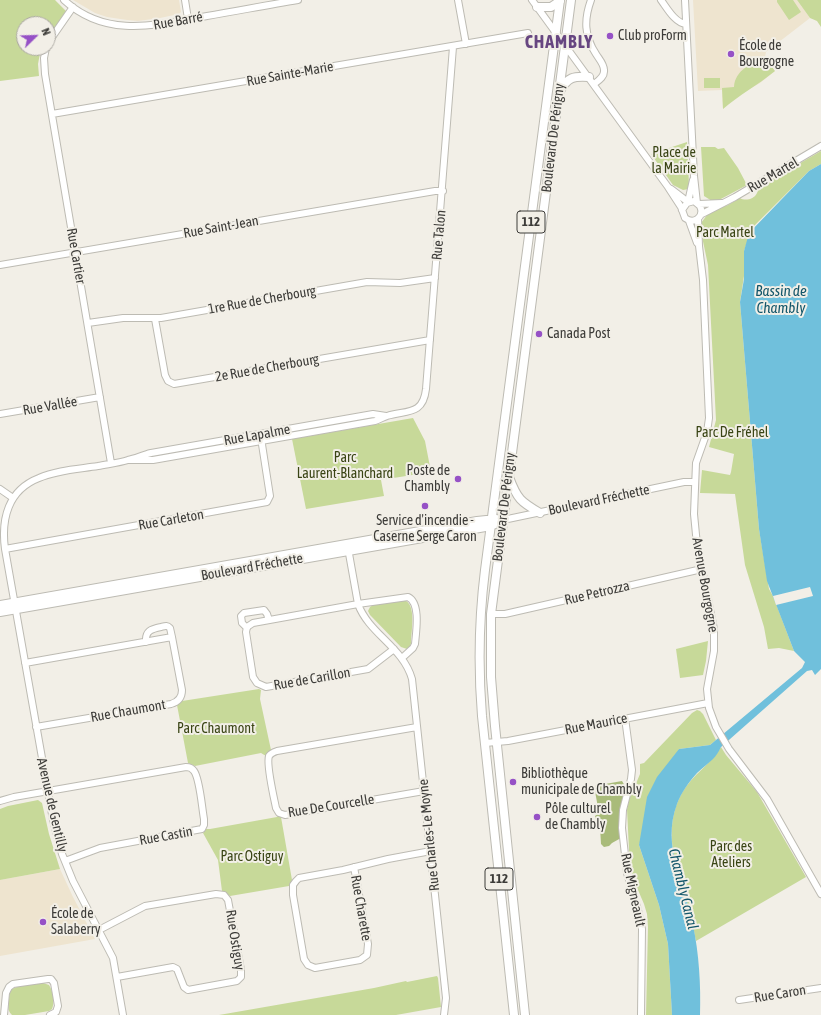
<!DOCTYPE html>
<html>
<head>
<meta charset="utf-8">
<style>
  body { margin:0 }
  #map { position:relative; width:821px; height:1015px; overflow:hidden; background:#f2efe7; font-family:"Asap Condensed",sans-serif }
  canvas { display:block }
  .north { position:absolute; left:16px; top:16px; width:40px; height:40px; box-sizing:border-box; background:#f2efe7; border:1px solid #aaa7a1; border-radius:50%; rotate:67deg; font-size:11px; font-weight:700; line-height:16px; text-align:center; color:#3d3c39 }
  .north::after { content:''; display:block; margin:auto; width:14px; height:18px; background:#9651c6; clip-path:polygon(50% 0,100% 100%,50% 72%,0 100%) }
</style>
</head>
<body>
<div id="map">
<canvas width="821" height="1015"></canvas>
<div class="north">N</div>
</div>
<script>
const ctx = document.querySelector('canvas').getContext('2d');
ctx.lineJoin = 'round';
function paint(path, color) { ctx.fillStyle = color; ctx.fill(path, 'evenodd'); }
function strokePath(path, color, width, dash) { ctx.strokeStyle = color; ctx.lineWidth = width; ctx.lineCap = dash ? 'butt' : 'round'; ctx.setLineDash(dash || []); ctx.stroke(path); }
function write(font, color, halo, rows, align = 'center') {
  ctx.font = font + ' "Asap Condensed",sans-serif'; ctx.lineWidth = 4; ctx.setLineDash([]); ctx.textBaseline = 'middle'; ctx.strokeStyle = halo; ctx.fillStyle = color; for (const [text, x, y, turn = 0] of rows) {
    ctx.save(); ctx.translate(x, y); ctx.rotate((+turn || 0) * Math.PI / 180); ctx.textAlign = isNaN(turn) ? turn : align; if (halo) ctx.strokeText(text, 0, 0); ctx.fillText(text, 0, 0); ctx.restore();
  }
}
paint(new Path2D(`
  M73,0H179L181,12L179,14L160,18L138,21L127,20L107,17L95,13Z
  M693,0H797L810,18L766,52L765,57L775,71L760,83L739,95L723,109L722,90L698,91Z
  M60,869L73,897L95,939L0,956V880Z`), '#eee4cf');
paint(new Path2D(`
  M0,0H55L66,11L48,38V24H24V48H41L38,64L39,76L0,81Z
  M777,0H793L801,12L789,20L777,2Z
  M797,0H821V27L817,21L810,18Z
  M765,57L775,71C758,85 739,95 723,109L722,88L734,87C735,70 752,63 765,57Z
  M704,78H720V88H704Z
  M687,142L689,185V189L683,190L673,185L651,154Z
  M701,147H715L718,149L724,148L738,168L747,185L719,200L712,201L704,196Z
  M821,151V164L809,171L752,228L744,251V276L740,302L759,529L769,589L773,596L794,651L779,648L768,649L764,627L745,565L735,494L700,493L702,470L730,475L731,472L734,454L709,447L716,420L708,265L701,232V223L707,215L713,211L728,205L740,198C744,201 754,200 757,193C758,191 758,189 759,187Z
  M413,418L425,441L431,472L381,480L384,496L306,509L292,439Z
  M404,600C417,604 411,632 411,643L410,647L407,649L401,647L370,615L368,611L370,607L373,605Z
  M708,641L706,661L703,675L680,678L676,649Z
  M259,689L261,690L260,699L271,750L268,752L266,756L261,753L195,766L188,763L177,705L182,701Z
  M697,710L700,711L703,714L716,740L710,745L679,749L639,845L659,905L668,944L672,1015H646L648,927L647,914L644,904L632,876L629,850L627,809L629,800L640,774V764L644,763L692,713Z
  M721,747L726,755L757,792L806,877L696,941C689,892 655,841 682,793C693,774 710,765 721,747Z
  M38,800L42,803L49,834L60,869L0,880V809L8,806Z
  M278,815L281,817L292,880L289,886L230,896L222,891L218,860L203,833L206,829H210L277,817Z
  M437,976L438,978L441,1007L396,1015H219L374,988L406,981L407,982Z
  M43,983L49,985C53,991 55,1002 52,1009L49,1011L25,1015H12C8,1011 8,1008 9,1003C9,999 9,994 11,990C15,986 36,984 43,983Z`), '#c7d999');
paint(new Path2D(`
  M622,781L625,786L620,811L621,838L612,843L609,846L604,847L601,844L600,827L597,824L595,816L599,813L594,786Z`), '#a9bb7a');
paint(new Path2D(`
  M821,164V669L815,675L812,670L807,671L721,747C719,751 716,756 713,759C708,764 702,768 697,773C689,782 681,793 677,804C661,847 685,883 693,925C699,954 701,985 700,1015H672L668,944L659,905L639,845L647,797L657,777L679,749L710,745L802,668L805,662L794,651L767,581L759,529L740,302L744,279V251L749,233L809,171Z`), '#70c0dc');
paint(new Path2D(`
  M810,587L813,596L776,605L773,596Z`), '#f2efe7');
const minor = new Path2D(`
  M64,0C106,39 156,25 207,16C237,11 267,5 298,0
  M185,0L188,19
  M458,0L466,44
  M532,0L668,187L681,207L685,218C694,225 705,217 700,206L694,201L687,203L682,210
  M591,0C584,19 584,36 596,54C599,59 604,64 604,70C605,77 598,81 594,84
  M661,0C667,8 675,23 686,24
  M685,0L694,176L697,203
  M48,43L73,7
  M46,48L44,58L45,74L111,463
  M52,114L528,33
  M671,189L688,202
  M688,202L693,180
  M699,204L722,203
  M702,214L735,197L821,146
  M698,219L699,246L703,280L709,418L707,432L696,463L694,514L697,545L714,629V651L707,689L709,708L716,727L729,749L767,799L821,894
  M689,221L697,243
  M0,265L435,191H443
  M155,319L165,375L168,381L174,384L430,340
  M88,323L123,318H161L367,282L400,283L435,278
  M0,414L100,397
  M130,460H153L375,421C379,420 383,417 387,416C406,410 423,416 426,389L453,47
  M0,489L13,498
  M503,520L684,482H695
  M348,548L358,604C369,634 403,647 412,679L446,998L444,1015
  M5,549L267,502L270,496L261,438
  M491,614H505L702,569
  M247,628L242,623L241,616L244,613L264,610L267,614L269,620
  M146,642C145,631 151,629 161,627C165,626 167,625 170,628L172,637
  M394,649L368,669L266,687L257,683L253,677L246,632L247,627L253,623L358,604L408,597C421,603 416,632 415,644L413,648L402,658
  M25,663L172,637L182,690C182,698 178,702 171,704L36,727
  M625,718L632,770L631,779L623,810L622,828L627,873L638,910L642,929L641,1015
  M417,727L277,751C274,752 271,753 269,756C266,764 274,798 276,808L279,813L285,815L424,791
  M485,743L508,741L708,703
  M0,801L14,797L186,767C190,767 192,768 194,771C200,779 202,809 204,819V825L202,829L100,848L65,861
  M354,867L368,944L367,955L360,960L315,968L308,965L304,959L293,895V885L296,881L299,878L343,870L388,859L431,851
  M99,930L145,906L216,894L224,895L228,900L241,970V977L237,981L188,990L184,987L177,969L173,967L117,977
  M739,1000L821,988
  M4,1015L6,993L9,987L13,984L48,979H51L54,983L58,1006L56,1012L50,1015
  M123,1015L113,958L73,881L62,854L53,820L5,549C1,519 8,490 39,478C57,470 79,469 98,466C108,464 119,463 128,460C136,458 143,455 151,453L373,414L386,416`);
const major = new Path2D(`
  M537,7H551L560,1
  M560,91C568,77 573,76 589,77
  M509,477C517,499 521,502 540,513
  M0,605L477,521L496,519
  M0,612L491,526L495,524
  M514,1015L482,716C478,667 479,618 485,570L560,0
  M525,1015L495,726L491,677V614L571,0`);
strokePath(minor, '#bdbbb3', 8);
strokePath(major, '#bdbbb3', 10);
strokePath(minor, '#fff', 6);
strokePath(major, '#fff', 8);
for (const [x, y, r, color] of [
  [610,36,4,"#9651c6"],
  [731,54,4,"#9651c6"],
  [539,334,4,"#9651c6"],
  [458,479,4,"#9651c6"],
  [425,506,4,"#9651c6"],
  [513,782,4,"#9651c6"],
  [537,817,4,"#9651c6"],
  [43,922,4,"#9651c6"]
]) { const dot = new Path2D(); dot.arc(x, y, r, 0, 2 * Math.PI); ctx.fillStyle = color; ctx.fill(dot); strokePath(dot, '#f2efe7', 1.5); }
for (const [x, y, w] of [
  [531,222,28],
  [499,879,28]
]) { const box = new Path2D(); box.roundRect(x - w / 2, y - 11, w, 22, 3); ctx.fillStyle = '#f2efe7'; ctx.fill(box); strokePath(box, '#3d3c39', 1); }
write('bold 13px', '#3d3c39', null, [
  ["112",531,222],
  ["112",499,879]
]);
write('14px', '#3d3c39', '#f2efe7', [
  ["Rue Barré",178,21,-10],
  ["Rue Sainte-Marie",290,74,-10],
  ["Boulevard De Périgny",553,138,-83],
  ["Rue Martel",773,175,-30],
  ["Rue Saint-Jean",221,227,-10],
  ["Rue Talon",439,235,-85],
  ["Rue Cartier",76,256,80],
  ["1re Rue de Cherbourg",262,300,-10],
  ["2e Rue de Cherbourg",267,368,-10],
  ["Rue Vallée",50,406,-10],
  ["Rue Lapalme",257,435,-10],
  ["Boulevard Fréchette",599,500,-12],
  ["Boulevard De Périgny",504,507,-83],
  ["Rue Carleton",171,520,-10],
  ["Boulevard Fréchette",252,567,-10],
  ["Avenue Bourgogne",705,585,80],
  ["Rue Petrozza",597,593,-13],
  ["Rue de Carillon",312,679,-10],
  ["Rue Chaumont",128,711,-10],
  ["Rue Maurice",596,724,-11],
  ["Avenue de Gentilly",52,805,77],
  ["Rue De Courcelle",331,806,-9],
  ["Rue Charles-Le Moyne",429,835,-96],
  ["Rue Castin",166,836,-10],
  ["Rue Migneault",633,890,78],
  ["Rue Charette",361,908,80],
  ["Rue Ostiguy",235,940,81],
  ["Rue Caron",780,994,-9]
]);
write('14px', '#3d3c39', '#f2efe7', [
  ["Club proForm",618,36],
  ["École de",739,46],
  ["Bourgogne",739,62],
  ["Canada Post",547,334],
  ["Poste de",450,471,"right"],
  ["Chambly",450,487,"right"],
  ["Service d'incendie -",425,521,"center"],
  ["Caserne Serge Caron",425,537,"center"],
  ["Bibliothèque",521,774],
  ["municipale de Chambly",521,790],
  ["Pôle culturel",545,809],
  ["de Chambly",545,825],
  ["École de",51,914],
  ["Salaberry",51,930]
], 'left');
write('14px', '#394414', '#f2efe7', [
  ["Place de",674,153],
  ["la Mairie",674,169],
  ["Parc Martel",725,233],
  ["Parc De Fréhel",732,433],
  ["Parc",345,458],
  ["Laurent-Blanchard",345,474],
  ["Parc Chaumont",216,729],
  ["Parc des",731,847],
  ["Ateliers",731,863],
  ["Parc Ostiguy",252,857]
]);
write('italic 15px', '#13566a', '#f2efe7', [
  ["Bassin de",781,291],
  ["Chambly",781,308],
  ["Chambly Canal",683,889,76]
]);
ctx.letterSpacing = '1px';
write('bold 18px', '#674681', '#f2efe7', [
  ["CHAMBLY",559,42]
]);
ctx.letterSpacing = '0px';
</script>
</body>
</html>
